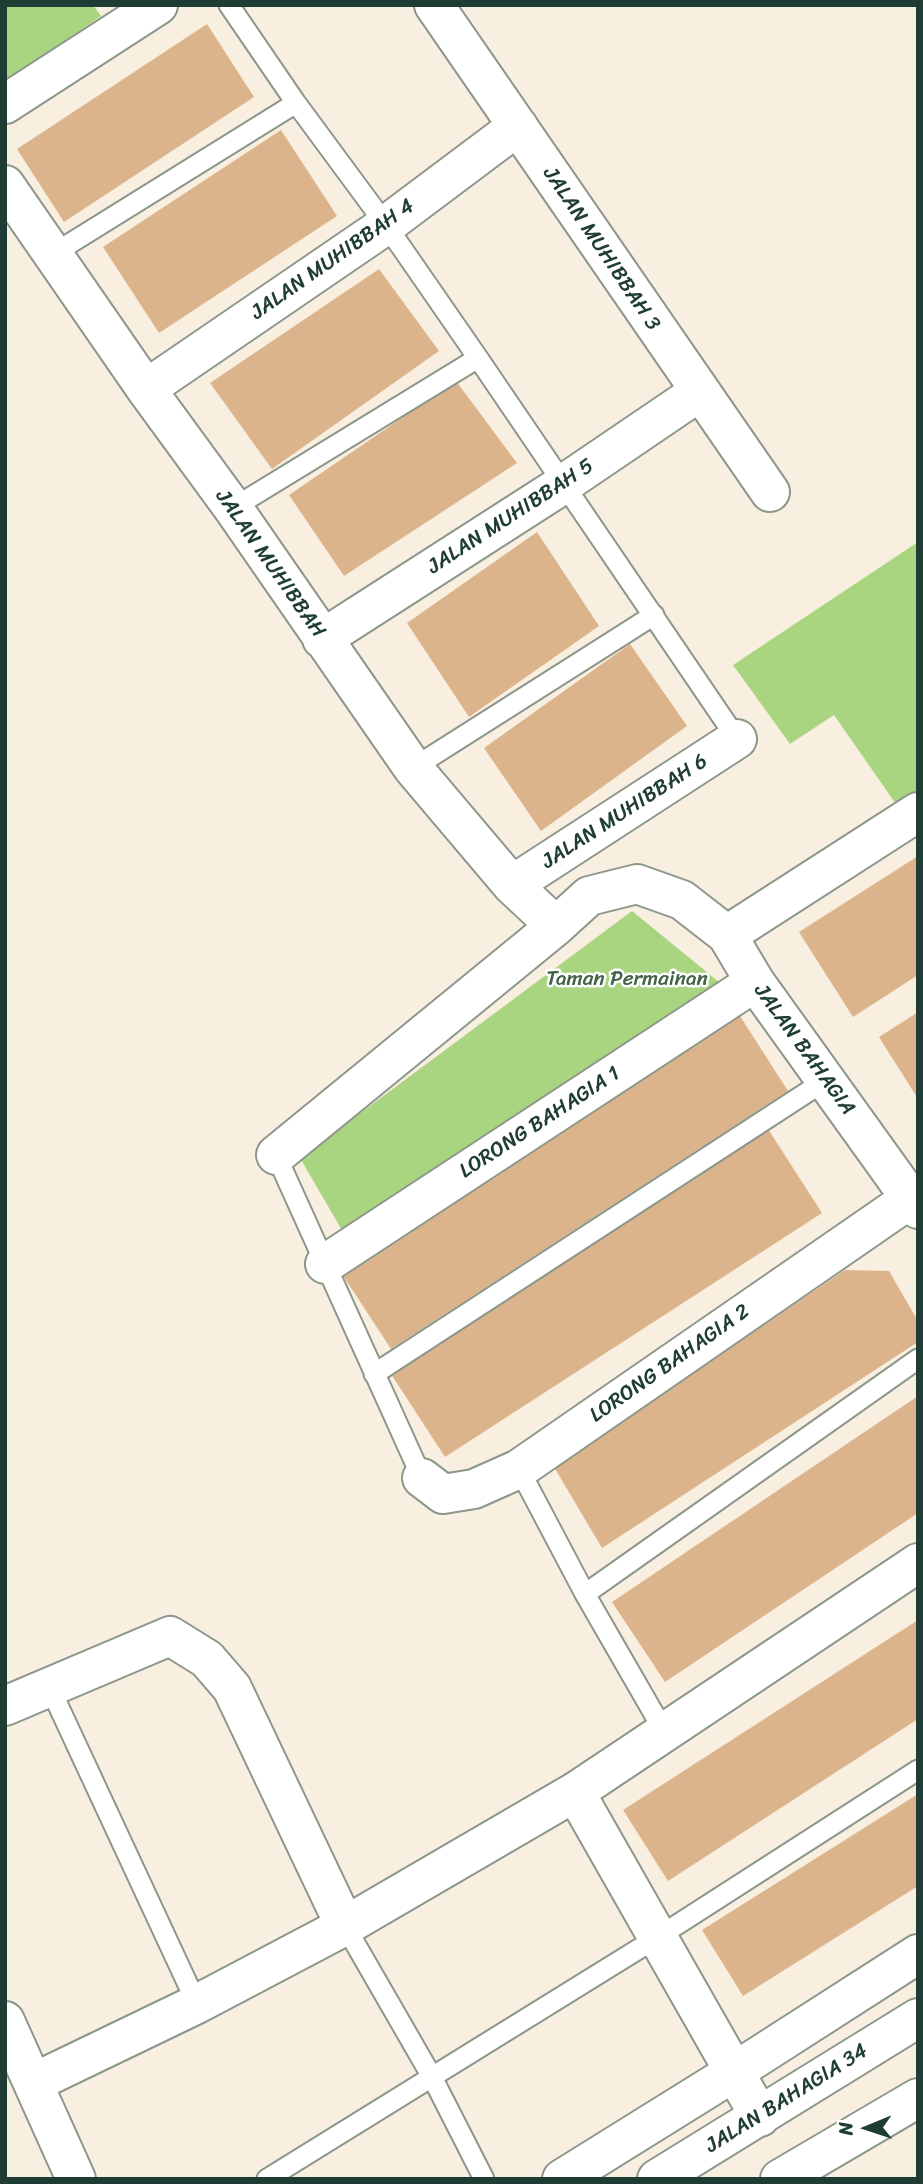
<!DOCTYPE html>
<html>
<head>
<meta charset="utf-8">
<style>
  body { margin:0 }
  #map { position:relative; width:923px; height:2184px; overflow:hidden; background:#f9efe1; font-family:Sriracha,sans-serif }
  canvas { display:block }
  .frame { position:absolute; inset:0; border:7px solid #1f3d34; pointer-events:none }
  .north { position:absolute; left:832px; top:2093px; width:70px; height:70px; -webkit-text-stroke:5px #fff; paint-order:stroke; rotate:268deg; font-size:19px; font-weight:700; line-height:28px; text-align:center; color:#1f3d34 }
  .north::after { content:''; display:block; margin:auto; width:24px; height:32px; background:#1f3d34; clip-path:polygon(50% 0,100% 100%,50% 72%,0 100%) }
</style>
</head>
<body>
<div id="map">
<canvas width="923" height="2184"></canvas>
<div class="frame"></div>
<div class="north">N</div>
</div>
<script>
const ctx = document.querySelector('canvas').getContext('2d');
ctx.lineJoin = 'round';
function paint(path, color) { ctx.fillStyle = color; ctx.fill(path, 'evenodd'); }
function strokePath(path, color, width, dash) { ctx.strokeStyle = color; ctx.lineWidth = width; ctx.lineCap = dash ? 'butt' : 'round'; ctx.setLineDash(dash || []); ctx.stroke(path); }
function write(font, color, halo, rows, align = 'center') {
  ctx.font = font + ' Sriracha,sans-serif'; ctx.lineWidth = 5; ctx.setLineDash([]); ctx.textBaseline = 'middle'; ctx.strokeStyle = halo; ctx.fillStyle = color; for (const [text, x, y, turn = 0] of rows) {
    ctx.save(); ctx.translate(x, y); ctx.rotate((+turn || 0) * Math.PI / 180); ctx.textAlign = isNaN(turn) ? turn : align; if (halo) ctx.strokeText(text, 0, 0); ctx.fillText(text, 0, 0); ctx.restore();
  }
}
paint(new Path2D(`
  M5,5H93L101,16L5,82Z
  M918,542V793L898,807L834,715L790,744L733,665Z
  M632,911L719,982L343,1232L300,1158Z`), '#a9d480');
paint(new Path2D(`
  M207,24L254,97L64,222L17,149Z
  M281,130L337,216L159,333L103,247Z
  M379,269L439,351L272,469L210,383Z
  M456,381L517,463L344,576L289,495Z
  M537,532L599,626L469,717L407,623Z
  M630,644L687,726L541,831L484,748Z
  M918,856V975L853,1017L799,932Z
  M918,1012V1099L879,1037Z
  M740,1016L788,1091L391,1349L342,1274Z
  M768,1129L822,1213L445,1457L391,1374Z
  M845,1270L889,1271L918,1321V1342L602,1548L554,1467Z
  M918,1396V1513L665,1682L612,1602Z
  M918,1620V1719L668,1881L623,1810Z
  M918,1794V1886L743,1996L702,1930Z`), '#dbb48c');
const lane = new Path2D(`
  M229,5L296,103L386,225L478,358L737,739
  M53,254L296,103
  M233,508L478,358
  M413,768L654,615
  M276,1155L422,1478
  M374,1374L826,1080
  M519,1469L585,1594L665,1733
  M585,1594L918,1359
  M50,1688L197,2004
  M345,1926L432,2077L484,2179
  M267,2179L658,1937L918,1770`);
const street = new Path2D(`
  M434,5L770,492
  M5,104L158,5
  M5,185L146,389L233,508L413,768L512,885L556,926
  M146,389L386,225L518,126
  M322,639L562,485L699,392
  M512,885L737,739
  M727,935L918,812
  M276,1155L556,926L589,896L637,884L682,900L727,935L755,982L918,1209
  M325,1264L755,982
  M422,1478L443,1494L474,1489L519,1469L910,1199
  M5,1706L170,1636L207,1659L232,1688L345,1926
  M575,1792L760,2117
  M5,2021L76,2179
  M33,2083L197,2004L345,1926L575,1792L918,1563
  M562,2179L734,2072L918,1954
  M657,2179L918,2018
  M780,2179L918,2098`);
strokePath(lane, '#8c968a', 23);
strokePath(street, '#8c968a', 42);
strokePath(lane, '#fff', 19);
strokePath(street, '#fff', 38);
write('21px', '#1f3d34', '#fff', [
  ["JALAN MUHIBBAH 3",601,249,56],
  ["JALAN MUHIBBAH 4",333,260,-35],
  ["JALAN MUHIBBAH 5",511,517,-33],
  ["JALAN MUHIBBAH",270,564,55],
  ["JALAN MUHIBBAH 6",625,812,-33],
  ["JALAN BAHAGIA",804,1050,54],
  ["LORONG BAHAGIA 1",540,1123,-33],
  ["LORONG BAHAGIA 2",670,1364,-35],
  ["JALAN BAHAGIA 34",787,2099,-32]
]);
write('21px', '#426347', '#fff', [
  ["Taman Permainan",627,980]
]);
</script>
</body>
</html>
